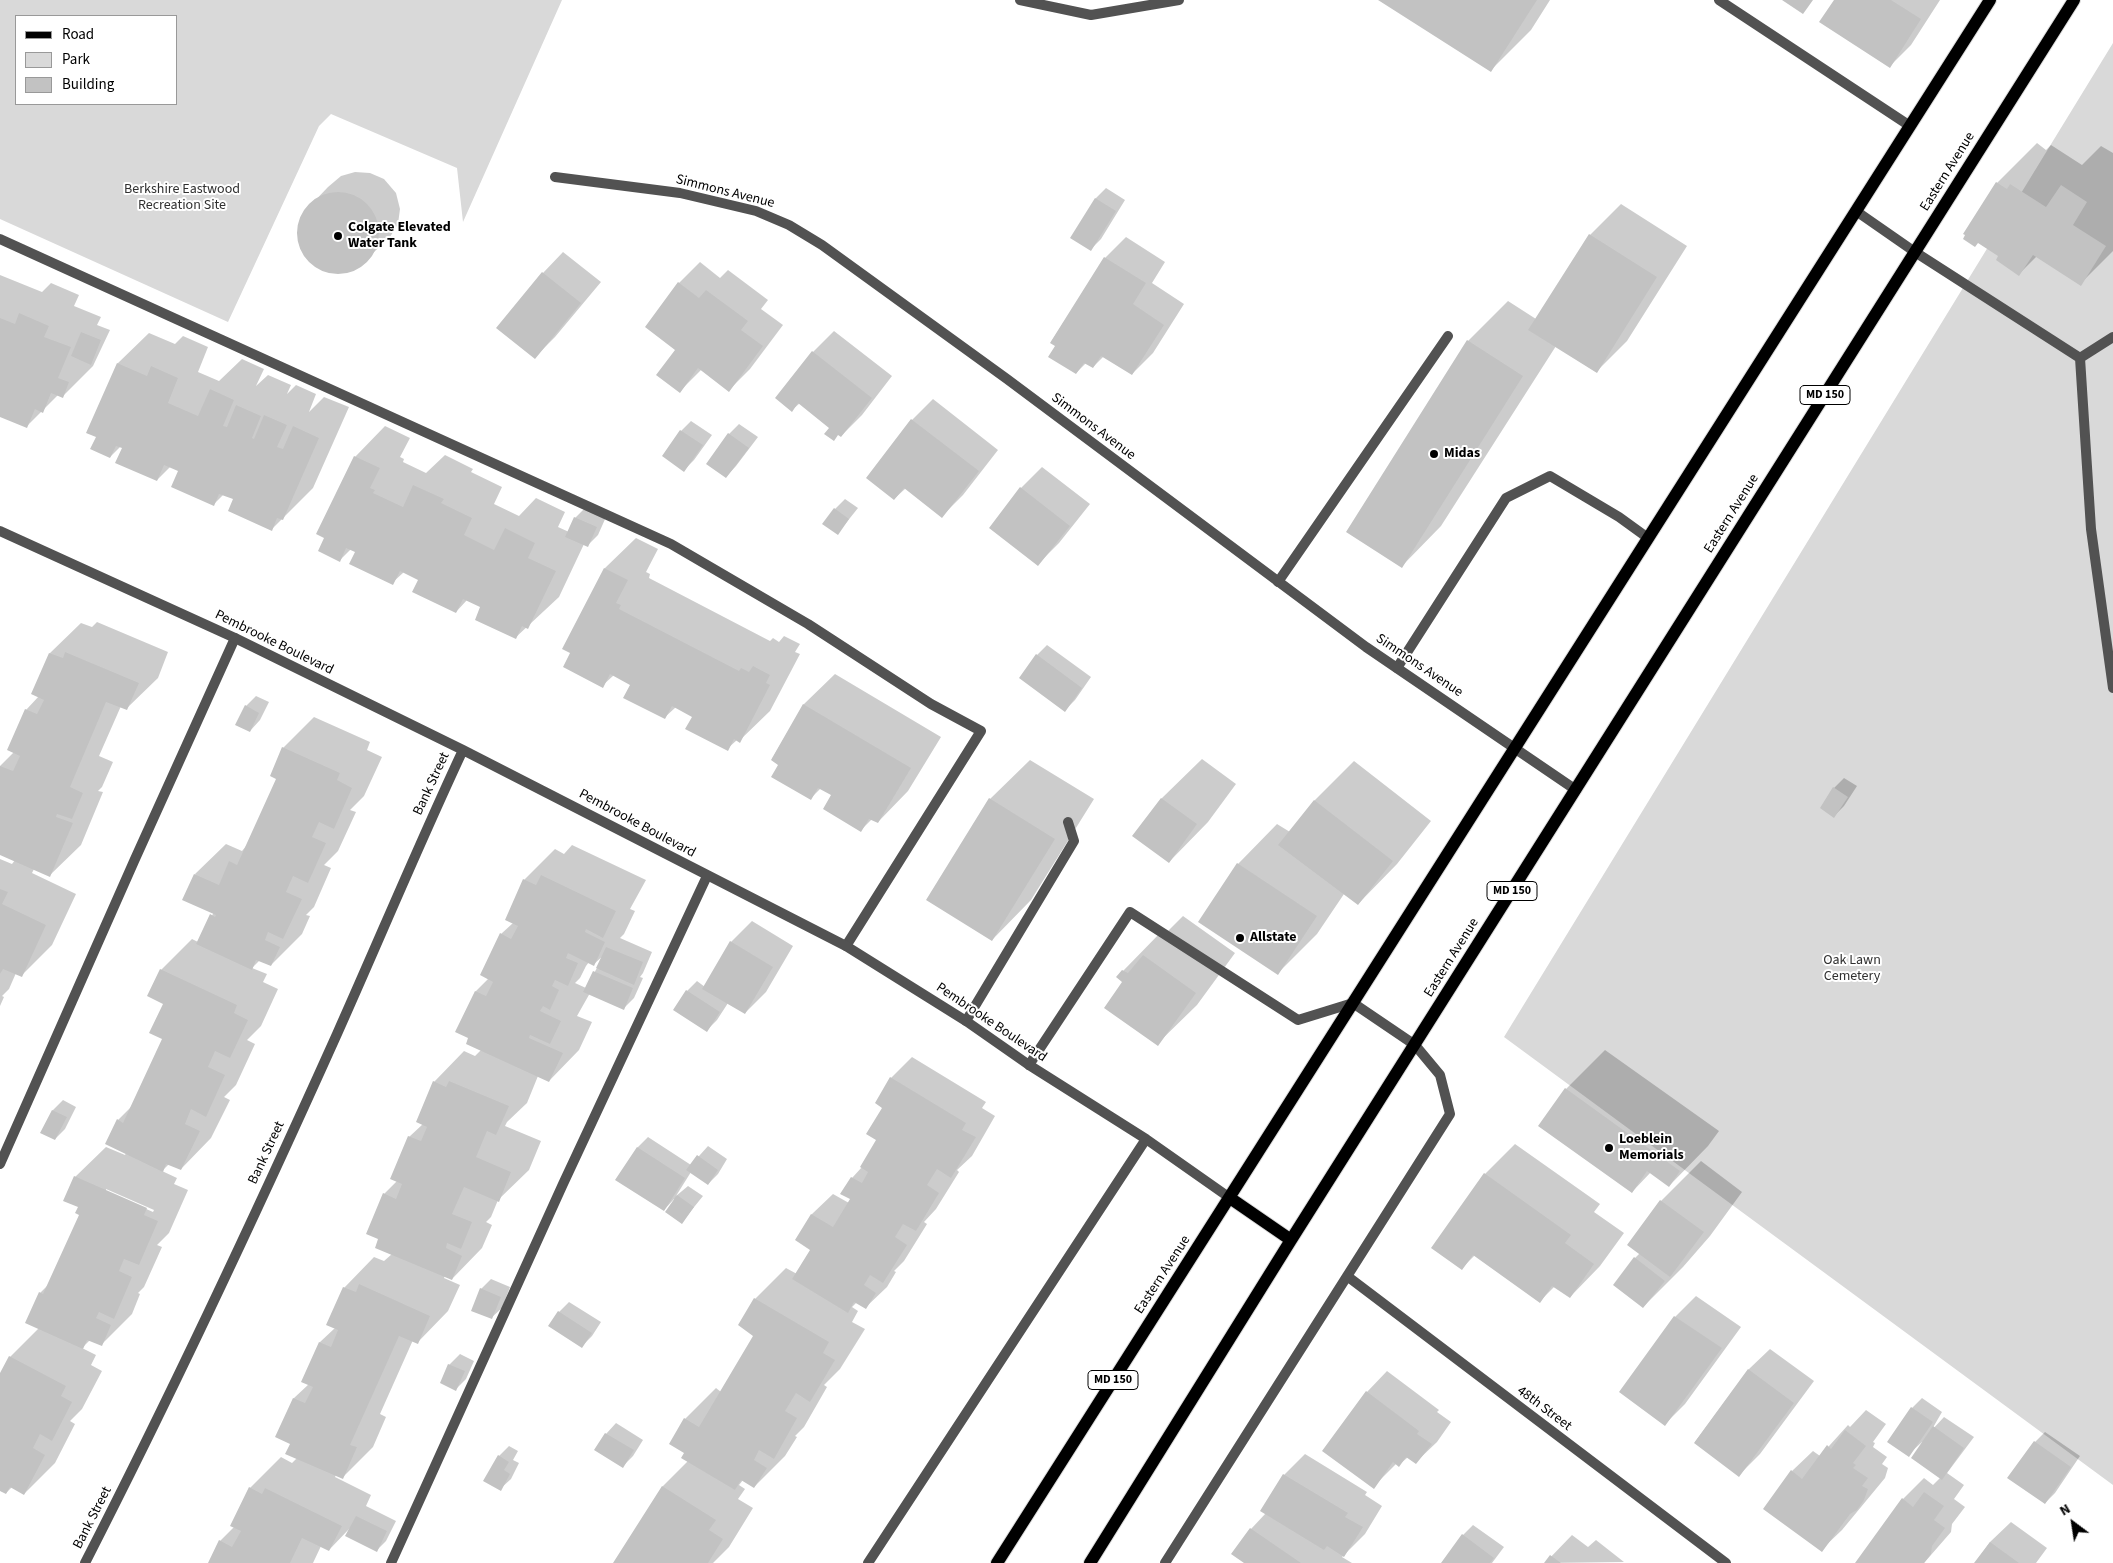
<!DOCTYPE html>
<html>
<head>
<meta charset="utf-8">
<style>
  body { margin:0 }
  #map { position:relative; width:2113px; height:1563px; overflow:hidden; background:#fff; font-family:"Source Sans 3",sans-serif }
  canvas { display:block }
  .legend { position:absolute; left:15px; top:15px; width:162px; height:90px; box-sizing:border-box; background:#fff; border:1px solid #999; margin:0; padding:6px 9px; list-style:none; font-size:15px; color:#000 }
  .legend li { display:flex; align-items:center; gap:10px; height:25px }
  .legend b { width:25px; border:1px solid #999 }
  .north { position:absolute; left:2048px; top:1498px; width:50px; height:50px; -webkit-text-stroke:4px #fff; paint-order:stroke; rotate:329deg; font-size:14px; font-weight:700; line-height:20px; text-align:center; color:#000 }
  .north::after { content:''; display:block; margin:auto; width:18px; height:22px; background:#000; clip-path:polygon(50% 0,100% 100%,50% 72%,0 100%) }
</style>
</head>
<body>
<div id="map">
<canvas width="2113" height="1563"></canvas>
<ul class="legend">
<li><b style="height:6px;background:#000"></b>Road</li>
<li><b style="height:14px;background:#d9d9d9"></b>Park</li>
<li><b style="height:14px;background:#c2c2c2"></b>Building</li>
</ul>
<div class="north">N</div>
</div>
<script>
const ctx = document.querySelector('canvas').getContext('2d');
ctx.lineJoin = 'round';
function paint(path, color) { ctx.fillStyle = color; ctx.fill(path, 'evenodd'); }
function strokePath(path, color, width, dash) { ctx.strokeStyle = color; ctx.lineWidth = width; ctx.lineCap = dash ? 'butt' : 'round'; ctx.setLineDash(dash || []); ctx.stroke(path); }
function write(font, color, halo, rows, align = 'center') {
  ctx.font = font + ' "Source Sans 3",sans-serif'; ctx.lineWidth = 4; ctx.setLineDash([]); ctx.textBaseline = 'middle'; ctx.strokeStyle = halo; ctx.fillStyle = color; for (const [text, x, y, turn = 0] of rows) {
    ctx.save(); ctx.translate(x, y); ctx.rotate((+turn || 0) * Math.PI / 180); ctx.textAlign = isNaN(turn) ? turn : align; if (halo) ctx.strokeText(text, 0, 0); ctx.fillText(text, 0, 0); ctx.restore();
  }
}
paint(new Path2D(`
  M0,0H562L463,222L457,168L331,114L319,126L228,322L0,219ZM16,16H176V104H16Z
  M2113,43V1485L1504,1037Z`), '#d9d9d9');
paint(new Path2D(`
  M1380,0H1550L1531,30L1491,70Z
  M1835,0H1940L1911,45L1890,66Z
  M2037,143L2046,150L2051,145L2082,165L2101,146L2113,153V251L2080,284L2037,256L2019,274L2000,256L1997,183Z
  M355,172L370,173L384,179L396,193L400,209L398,224L390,237L357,268L339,273L331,272L315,265L305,255L299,241V225L307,209L328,187L341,176Z
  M1106,188L1125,200L1101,239L1091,249L1072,237L1096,198Z
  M1621,204L1687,246L1627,341L1596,372L1556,346L1441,526L1402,566L1468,341L1508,301L1536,319L1590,235Z
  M1126,237L1165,262L1152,283L1184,304L1153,353L1132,374L1104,356L1093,367L1086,363L1076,373L1057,346L1051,342L1105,258Z
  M563,252L601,282L555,337L535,357L498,328L543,273Z
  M700,262L720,278L728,270L768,300L761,309L783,325L750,369L729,390L702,369L680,391L677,350L647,326L679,283Z
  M0,275L42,292L51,283L79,295L74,306L101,317L97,325L110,330L93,366L62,397L58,395L27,426L0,415Z
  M834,331L892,376L862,415L841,436L800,403L792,410L776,398L813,352Z
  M149,333L175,344L183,336L208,347L198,372L219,381L242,359L264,369L256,386L268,375L291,385L287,394L296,385L316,394L309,412L324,397L349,407L313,488L272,529L235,499L224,494L213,505L180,470L171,466L157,480L124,448L121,446L110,457L97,436L88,432L118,363Z
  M933,399L998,450L963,495L942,516L906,488L894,499L912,420Z
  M691,421L712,435L694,460L684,470L664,456L681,431Z
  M739,424L758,437L736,466L726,477L729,434Z
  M385,426L410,438L400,457L404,459L403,462L426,473L445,455L473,469L471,472L502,487L494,504L519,516L536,498L565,512L558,527L569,532L575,518L585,508L606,517L598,535L588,545L584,544L559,597L515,638L482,607L467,600L456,612L420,580L404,572L392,583L357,551L351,549L340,560L355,457Z
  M1042,467L1090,504L1059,543L1038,564L991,527L1021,488Z
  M845,499L858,508L838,533L835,509Z
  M636,538L658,549L646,572L650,574L649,578L770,641L773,638L779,642L784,636L800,644L795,652L800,654L770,711L739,741L737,740L727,749L694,716L676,707L664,718L631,684L614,675L602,686L572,653L564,648L605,568Z
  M97,622L168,652L158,678L127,708L121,706L99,756L113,762L102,787L98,791L103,792L81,845L50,875L34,869L32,873L76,894L52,945L21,976L16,973L9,989L2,996L4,997L0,1006V859L12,864L15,860L0,854V766L14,752L26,710L39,696L33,694L50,653L81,623L92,627Z
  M1047,645L1091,677L1075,700L1065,710L1037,655Z
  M835,674L941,737L908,791L878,822L872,819L861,830L832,795L821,788L810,799L780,764L772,759L804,704Z
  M256,696L269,702L260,720L250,731L246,706Z
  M314,717L370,742L367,750L382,757L364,796L350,810L356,812L338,851L324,865L331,868L314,907L306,915L310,916L302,934L271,965L260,960L252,968L267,974L263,982L278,989L261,1026L247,1040L255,1044L236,1085L224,1097L230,1100L211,1138L181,1169L169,1164L162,1171L177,1178L174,1184L188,1190L169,1233L157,1245L162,1247L144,1287L138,1293L140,1294L132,1314L101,1345L90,1340L82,1348L96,1355L91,1365L102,1371L82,1409L70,1421L75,1424L55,1463L24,1494L12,1487L6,1493L0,1489V1376L10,1357L39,1328L40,1293L50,1283L80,1214L75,1177L106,1147L125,1155L126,1153L118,1120L133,1105L164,1039L165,1003L161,970L192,939L198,942L214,912L195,874L226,844L242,851L247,845L278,778L283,748ZM106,1189L154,1210L153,1212L106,1191Z
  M1202,759L1236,784L1208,822L1169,862L1134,836L1162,798Z
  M1030,760L1094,799L1031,900L992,940L990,799Z
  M1354,761L1431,821L1397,864L1358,904L1344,894L1317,934L1277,974L1238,864L1277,824L1290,832L1315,800Z
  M1844,778L1857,786L1844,806L1834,816V788Z
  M572,845L646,880L630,909L635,911L624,934L620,938L652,952L643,973L640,977L643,978L634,998L624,1008L590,993L577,1016L592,1022L579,1050L549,1081L538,1076L527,1103L507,1122L505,1126L541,1141L529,1170L498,1200L491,1217L486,1222L492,1225L482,1248L452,1279L445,1276L444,1278L460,1285L448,1311L418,1342L413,1340L380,1414L386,1417L373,1447L342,1478L336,1475L335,1477L371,1495L366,1506L396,1521L386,1541L376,1551L350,1528L329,1550L321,1546L313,1563H209L220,1541L235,1526L250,1488L281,1457L292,1463L297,1458L292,1443L277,1437L294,1398L309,1384L303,1381L320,1342L335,1328L344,1288L374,1257L384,1261L392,1254L380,1238L384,1194L397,1181L409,1137L423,1124L434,1082L464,1051L475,1056L481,1050L470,1038L457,1032L476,991L489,978L501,934L513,923L524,880L555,849L564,854ZM604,955L586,988L575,983L580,978L586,966L589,962L594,964Z
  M1183,916L1235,953L1197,1005L1157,1044L1123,971L1162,931L1166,933Z
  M752,921L793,946L766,992L745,1013L728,1003L717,1020L707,1030L687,991L697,981L705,987L731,942Z
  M1605,1050L1719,1131L1708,1146L1669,1186L1651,1172L1632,1192L1566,1089Z
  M912,1057L986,1102L982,1108L995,1116L972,1156L957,1170L959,1172L936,1209L924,1222L927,1224L904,1261L894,1271L896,1272L887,1287L866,1307L857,1302L852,1307L858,1311L852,1322L865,1329L840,1369L824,1385L827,1387L804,1427L795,1436L797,1437L785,1456L754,1487L743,1480L739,1485L745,1489L738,1499L753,1508L729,1547L713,1563H614L663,1486L688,1461L685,1453V1419L716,1388L721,1392L754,1336L755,1299L786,1268L797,1274L812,1250L797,1240L812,1214L833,1194L849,1203L851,1199L852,1178L862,1167L877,1140L891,1078Z
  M63,1100L76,1107L65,1129L55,1139L42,1133L53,1110Z
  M648,1137L691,1165L708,1146L727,1159L718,1174L708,1184L691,1172L676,1196L688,1186L703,1196L682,1222L674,1199L664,1210L617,1179L638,1147Z
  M1515,1144L1600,1204L1594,1212L1624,1233L1600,1266L1570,1297L1555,1286L1540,1301L1475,1255L1462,1268L1485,1174Z
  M1701,1161L1742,1192L1710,1236L1683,1267L1643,1307L1635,1258L1640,1253L1629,1244L1661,1201Z
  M491,1279L510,1287L502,1308L491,1318L481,1289Z
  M1696,1296L1741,1327L1685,1404L1665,1424L1675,1317Z
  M569,1302L601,1322L592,1336L582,1346L550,1325L559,1312Z
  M1770,1349L1814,1381L1760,1454L1739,1475L1695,1442L1749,1369Z
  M460,1354L474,1361L466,1379L456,1389L449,1365Z
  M1387,1371L1439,1410L1437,1412L1451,1422L1437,1442L1416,1462L1408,1457L1399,1465L1397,1463L1373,1487L1367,1392Z
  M1922,1398L1942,1412L1931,1431L1944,1417L1974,1437L1947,1473L1964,1485L1954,1499L1965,1507L1952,1524L1951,1532L1924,1563H1856L1903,1499L1924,1478L1933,1485L1941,1477L1922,1442L1908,1455L1912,1408Z
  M1866,1410L1886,1424L1873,1442L1875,1443L1873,1447L1887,1457L1882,1464L1888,1468L1885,1478L1842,1530L1821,1550L1792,1471L1813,1451L1820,1456L1848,1425L1850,1427Z
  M616,1423L643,1440L633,1456L623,1466L596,1450L606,1434Z
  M2045,1432L2080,1456L2055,1493L2045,1503L2035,1442Z
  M509,1446L518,1451L513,1460L519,1463L511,1479L500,1489L499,1456Z
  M1305,1454L1367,1492L1365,1495L1382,1506L1365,1534L1342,1557L1352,1563H1246L1251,1529L1266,1513L1284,1475Z
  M2011,1522L2047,1548L2036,1563H1975L1990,1542Z
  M1473,1525L1504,1547L1492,1563H1442L1463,1535Z
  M1572,1535L1588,1547L1596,1540L1624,1562L1545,1563Z`), '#0003');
paint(new Path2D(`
  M1378,0H1537L1491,72Z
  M1782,0H1813L1803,14Z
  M1834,0H1891L1921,19L1890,68L1819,22Z
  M1996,182L2007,189L2010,184L2046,207L2061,185L2087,202L2073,225L2106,246L2081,286L2033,255L2019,276L1996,260L1998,256L1978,243L1975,247L1963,239L1965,235L1963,234Z
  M297 233a41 41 0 1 1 82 0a41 41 0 1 1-82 0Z
  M1095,198L1116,211L1091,251L1070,238Z
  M1589,234L1657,277L1597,373L1528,330Z
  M1104,257L1146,283L1133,304L1164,325L1132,375L1101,356L1093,368L1084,363L1076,374L1048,357L1055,346L1050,343Z
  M542,272L581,303L535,359L496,328Z
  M678,282L699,298L706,290L748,321L741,330L763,346L729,392L698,368L680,393L656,375L675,350L645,327Z
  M19,313L49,326L44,337L71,347L58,378L69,382L63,398L51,393L43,413L35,409L27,428L0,417V318L15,324Z
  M81,332L101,340L91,365L71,356Z
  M1467,340L1523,376L1402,568L1346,532Z
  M812,351L872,398L841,437L838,435L834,441L824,434L829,428L798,403L792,412L775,398Z
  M117,363L147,376L151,366L178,378L168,403L198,416L210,389L234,400L223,426L227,427L236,405L261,416L252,438L254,439L264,415L287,425L277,447L283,449L293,426L319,438L283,520L277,518L272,531L228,511L233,499L219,494L214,506L171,487L178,471L164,465L157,481L115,463L122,448L116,446L110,458L90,449L96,437L86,433Z
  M911,419L979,471L942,518L904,488L894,500L866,478Z
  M680,430L703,445L684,472L662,456Z
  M728,433L749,448L726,478L706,464Z
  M354,456L380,468L370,488L375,490L373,493L403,507L413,485L444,499L441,503L472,518L464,535L494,550L505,528L535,543L528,558L556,571L528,629L522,626L516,639L475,620L480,607L463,599L456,613L412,592L418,580L400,571L393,585L349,564L355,552L346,548L340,562L318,551L324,538L316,534Z
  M1020,487L1070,526L1038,566L989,528Z
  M834,508L849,519L838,535L822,524Z
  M574,517L597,527L588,547L565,537Z
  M604,568L628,580L616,603L621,605L619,609L739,671L741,668L749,672L753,666L770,675L766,683L770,685L740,743L734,739L728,751L685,729L692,717L672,706L665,719L623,698L630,685L610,674L603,688L563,667L570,653L562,649Z
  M65,652L139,683L127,710L106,702L70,787L83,793L72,819L57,814L56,817L73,823L50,877L0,855V766L13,771L20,756L7,750L25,709L37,714L44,700L31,694L49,653L63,658Z
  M1036,654L1082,688L1065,712L1019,678Z
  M803,704L911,768L878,823L869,819L861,832L823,809L831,795L818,788L811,800L771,777L778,765L771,760Z
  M245,705L259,713L250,732L235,725Z
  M282,747L340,773L337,780L352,788L334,829L319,822L312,837L326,843L308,883L293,876L286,892L302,899L283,939L268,932L265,940L280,947L271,966L256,960L252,970L196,944L210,914L215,917L216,915L182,900L194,874L219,885L229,861L237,865L276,779L270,776Z
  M1833,787L1848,797L1834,818L1820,808Z
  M989,798L1055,839L992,941L926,900Z
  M1161,798L1197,824L1169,863L1132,836Z
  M1314,800L1393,861L1358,905L1278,845Z
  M1237,863L1317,916L1278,975L1198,922Z
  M541,875L616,911L603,938L586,929L585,932L605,942L594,966L568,953L566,958L578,963L568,986L555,980L552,986L559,990L550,1010L543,1006L540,1011L561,1021L550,1044L530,1035L529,1038L563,1053L549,1082L466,1044L468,1038L455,1032L475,991L486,996L493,982L480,975L500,933L511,939L518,926L505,920L523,879L536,885Z
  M0,889L8,892L2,904L46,925L22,977L3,969L0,974Z
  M730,941L773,967L745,1014L702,989Z
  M606,947L643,962L634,985L596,968Z
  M1143,955L1196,993L1158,1046L1104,1008L1122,982L1116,977L1122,970L1128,973Z
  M160,969L237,1005L234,1013L248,1020L230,1058L215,1051L208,1067L225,1075L206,1117L191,1109L185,1124L200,1131L181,1170L166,1164L163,1172L105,1144L117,1119L123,1123L162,1039L149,1033L163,1004L147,996Z
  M593,971L633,988L624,1010L583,992Z
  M686,990L720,1012L707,1032L673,1010Z
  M890,1077L966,1123L962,1130L976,1137L951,1178L937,1169L927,1185L939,1193L916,1231L903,1224L895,1237L907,1245L883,1283L870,1275L864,1285L876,1293L866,1309L854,1302L848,1313L792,1279L810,1250L795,1240L811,1214L833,1227L850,1199L840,1194L851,1177L862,1183L868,1172L860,1167L876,1140L866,1134L882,1108L875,1103Z
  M433,1081L446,1087L449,1081L509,1106L496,1135L487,1131L476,1157L511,1172L499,1202L464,1187L452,1214L472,1222L461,1249L447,1243L446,1248L462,1256L452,1280L375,1248L378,1239L366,1234L383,1193L396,1199L402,1184L390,1179L408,1136L421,1141L427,1127L416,1122Z
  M1565,1088L1680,1171L1669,1187L1647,1171L1632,1193L1538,1126Z
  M52,1110L67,1117L55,1140L40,1133Z
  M637,1147L685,1178L664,1211L615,1180Z
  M697,1155L718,1170L708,1185L686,1170Z
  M1484,1173L1571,1235L1565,1243L1594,1264L1570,1298L1552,1286L1540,1303L1473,1255L1462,1270L1431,1248Z
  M74,1176L147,1208L144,1215L158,1221L139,1265L124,1259L119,1271L132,1277L114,1319L99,1312L96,1318L111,1325L102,1346L87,1340L83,1349L25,1323L39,1292L43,1294L79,1215L75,1213L78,1207L63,1201Z
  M677,1195L694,1207L682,1224L665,1212Z
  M1660,1200L1704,1232L1670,1277L1627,1245Z
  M1634,1257L1665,1281L1643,1308L1613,1285Z
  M359,1284L430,1316L418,1344L399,1336L350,1445L357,1447L343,1479L285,1454L290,1444L275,1437L293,1398L305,1403L313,1387L301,1382L319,1342L331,1347L338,1330L326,1325L343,1287L356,1292Z
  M480,1288L501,1297L492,1319L471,1311Z
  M754,1298L829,1342L823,1353L835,1360L810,1402L796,1393L785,1411L797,1418L774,1459L759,1450L754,1460L767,1468L754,1488L741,1480L735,1490L681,1458L684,1453L669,1444L684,1418L699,1427L753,1336L738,1325Z
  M558,1311L592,1333L582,1348L548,1326Z
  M1674,1316L1722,1348L1665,1426L1619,1392Z
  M9,1356L66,1386L61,1396L72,1402L52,1441L40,1434L33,1448L45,1455L24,1495L10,1487L6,1494L0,1491V1373Z
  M448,1364L465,1371L456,1391L440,1383Z
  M1748,1369L1794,1403L1739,1477L1694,1443Z
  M1366,1391L1419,1431L1417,1434L1432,1444L1416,1464L1406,1457L1399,1467L1393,1462L1374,1489L1322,1451Z
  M1911,1407L1933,1422L1909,1457L1887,1442Z
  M1933,1426L1964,1448L1942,1480L1911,1458Z
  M1845,1430L1866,1446L1853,1463L1856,1465L1853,1468L1868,1478L1862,1486L1868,1489L1864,1500L1857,1510L1850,1514L1822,1552L1763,1509L1791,1470L1802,1479L1827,1445L1831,1449Z
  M605,1433L634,1450L623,1468L594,1450Z
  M2034,1441L2071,1467L2045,1504L2007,1478Z
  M498,1455L509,1462L504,1470L510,1474L501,1491L483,1481Z
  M1283,1474L1348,1513L1345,1517L1363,1527L1344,1557L1327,1546L1324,1550L1260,1511Z
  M662,1486L716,1520L709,1530L723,1539L708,1563H613Z
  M249,1487L262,1494L265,1488L342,1526L329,1551L302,1538L290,1563H208L219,1540L232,1547L241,1531L230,1526Z
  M1924,1492L1944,1506L1934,1520L1945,1528L1932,1546L1931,1554L1924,1563H1855L1902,1498L1913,1507Z
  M356,1516L387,1531L377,1552L345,1536Z
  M1250,1528L1301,1563H1244L1231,1554Z
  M1462,1534L1494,1558L1490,1563H1441Z
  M1990,1542L2019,1563H1974Z
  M1550,1555L1561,1563H1544Z`), '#c2c2c2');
const primary = new Path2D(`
  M1230,1198L1291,1240
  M997,1563L1990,0
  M1090,1563L1291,1240L2074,0`);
strokePath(primary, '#dbdbdb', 14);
strokePath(new Path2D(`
  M1020,0L1091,15L1179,0
  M1719,0L1910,126
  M1856,211L1915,252L2080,358L2113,337
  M0,239L671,544L808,624L931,704L981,731L846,946
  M2080,358L2091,529L2113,688
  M1278,582L1448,336
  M1397,668L1506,498L1550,476L1619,517L1648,538
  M966,1021L1074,841L1068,822
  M1029,1065L1130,912L1298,1020L1353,1003
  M0,1164L135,859L235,638
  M391,1563L563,1184L707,876`), '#525252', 10);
strokePath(new Path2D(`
  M555,177L680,193L756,211L789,225L822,245L1007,379L1366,647L1576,790
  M0,531L235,638L463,750L846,946L966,1021L1029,1065L1146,1139L1230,1198
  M1347,1276L1726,1563
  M85,1563C174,1389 257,1212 337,1034C379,940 419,844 463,750
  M868,1563L1146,1139
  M1165,1563L1450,1114L1440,1075L1415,1045L1353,1003`), '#525252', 10);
strokePath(primary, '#000', 12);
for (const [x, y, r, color] of [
  [338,236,5,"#000"],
  [1434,454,5,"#000"],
  [1240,938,5,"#000"],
  [1609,1148,5,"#000"]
]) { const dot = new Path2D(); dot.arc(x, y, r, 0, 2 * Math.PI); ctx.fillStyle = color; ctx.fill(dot); strokePath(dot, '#fff', 2); }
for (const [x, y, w] of [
  [1825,395,50],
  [1512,891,50],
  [1113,1380,50]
]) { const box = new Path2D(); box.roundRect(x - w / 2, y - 9.5, w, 19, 4); ctx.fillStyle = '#fff'; ctx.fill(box); strokePath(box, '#000', 1); }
write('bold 12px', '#000', null, [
  ["MD 150",1825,395],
  ["MD 150",1512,891],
  ["MD 150",1113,1380]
]);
write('14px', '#000', '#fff', [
  ["Eastern Avenue",1948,172,-58],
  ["Simmons Avenue",725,192,14],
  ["Simmons Avenue",1093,427,37],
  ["Eastern Avenue",1732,514,-58],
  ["Pembrooke Boulevard",274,643,26],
  ["Simmons Avenue",1419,666,34],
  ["Bank Street",432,784,-65],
  ["Pembrooke Boulevard",637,824,28],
  ["Eastern Avenue",1452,958,-58],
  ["Pembrooke Boulevard",991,1023,34],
  ["Bank Street",267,1153,-65],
  ["Eastern Avenue",1163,1275,-57],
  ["48th Street",1544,1409,37],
  ["Bank Street",93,1518,-63]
]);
write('14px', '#303030', '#fff', [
  ["Berkshire Eastwood",182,190],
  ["Recreation Site",182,206],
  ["Oak Lawn",1852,961],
  ["Cemetery",1852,977]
]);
write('bold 14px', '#000', '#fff', [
  ["Colgate Elevated",348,228],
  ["Water Tank",348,244],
  ["Midas",1444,454],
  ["Allstate",1250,938],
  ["Loeblein",1619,1140],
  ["Memorials",1619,1156]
], 'left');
</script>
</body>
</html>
